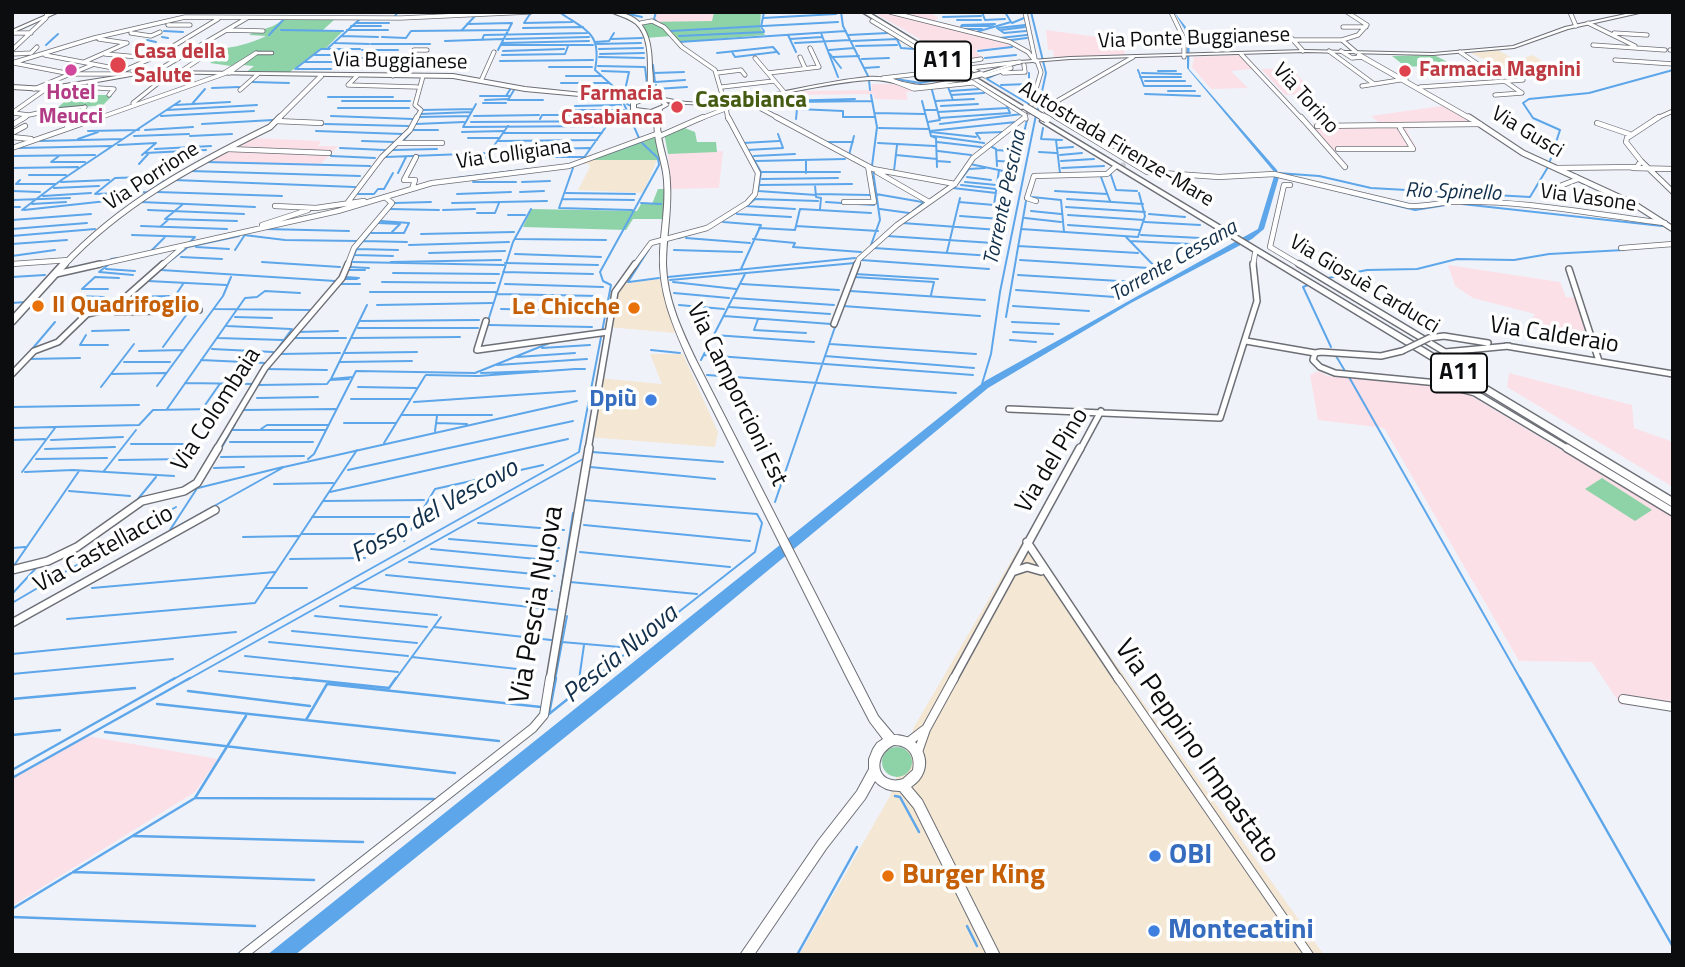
<!DOCTYPE html>
<html>
<head>
<meta charset="utf-8">
<style>
  body { margin:0 }
  #map { position:relative; width:1685px; height:967px; overflow:hidden; background:#f0f2fa; font-family:"Titillium Web",sans-serif }
  canvas { display:block }
  .frame { position:absolute; inset:0; border:14px solid #0c0d0f; pointer-events:none }
</style>
</head>
<body>
<div id="map">
<canvas width="1685" height="967"></canvas>
<div class="frame"></div>
</div>
<script>
const ctx = document.querySelector('canvas').getContext('2d');
ctx.lineJoin = 'round';
function paint(path, color) { ctx.fillStyle = color; ctx.fill(path, 'evenodd'); }
function strokePath(path, color, width, dash) { ctx.strokeStyle = color; ctx.lineWidth = width; ctx.lineCap = dash ? 'butt' : 'round'; ctx.setLineDash(dash || []); ctx.stroke(path); }
function write(font, color, halo, rows, align = 'center') {
  ctx.font = font + ' "Titillium Web",sans-serif'; ctx.lineWidth = 7; ctx.setLineDash([]); ctx.textBaseline = 'middle'; ctx.strokeStyle = halo; ctx.fillStyle = color; for (const [text, x, y, turn = 0] of rows) {
    ctx.save(); ctx.translate(x, y); ctx.rotate((+turn || 0) * Math.PI / 180); ctx.textAlign = isNaN(turn) ? turn : align; if (halo) ctx.strokeText(text, 0, 0); ctx.fillText(text, 0, 0); ctx.restore();
  }
}
paint(new Path2D(`
  M1498,50L1516,60L1533,55L1543,62L1523,65L1528,68L1505,70L1471,53Z
  M592,160H657L643,193L578,190L590,167L589,164H580Z
  M660,279L675,333L608,327L614,292L621,284Z
  M650,354H683L718,432L715,447L588,437L597,378L662,384Z
  M1025,537L1324,955H799L890,796L914,727Z`), '#f4e7d3');
paint(new Path2D(`
  M655,12H714L712,21L658,23L653,20Z
  M873,12H929L939,18L929,23L1015,46L975,50L982,58L960,62Z
  M1046,30L1120,40L1126,56L1054,58L1053,50H1048Z
  M1240,55L1252,69L1231,71L1248,88L1211,89L1192,67L1194,57Z
  M1290,68L1316,94L1285,95L1261,69Z
  M872,84H894L917,91L906,92L908,100L875,99L873,94L798,95V91L872,90Z
  M1448,105L1474,123L1406,129L1417,149L1334,151L1312,125L1380,124L1371,116Z
  M252,138L321,141L318,146H338L320,165L203,161Z
  M723,151L719,188L671,189L668,154Z
  M1448,265L1560,282L1566,297L1576,298L1589,336L1526,327L1535,314L1473,298L1455,286Z
  M1318,371L1328,376L1435,386L1468,394L1673,517V709L1635,703L1621,705L1592,662L1519,661L1384,428L1318,420L1310,375Z
  M1509,373L1632,405L1634,428L1673,442V487L1507,387Z
  M87,736L218,759L195,792L12,906V778Z`), '#fbe1e7');
paint(new Path2D(`
  M714,12H761L760,28L765,35L678,42L672,36L645,38L643,22L712,21Z
  M286,17L335,19L323,30H344L326,48L321,49L287,74L245,73L254,66L242,65L257,53L254,52L231,66L210,63L222,53L189,52C219,48 237,50 266,36L249,35C261,26 268,33 286,17Z
  M1434,55L1452,64L1406,67L1392,56Z
  M72,95H109L112,96L103,105L55,110Z
  M682,127L695,132L697,142H716L717,152L668,154L664,133Z
  M653,138L659,139L664,163L657,160H592Z
  M658,189H665L663,219H633L626,230L523,227L531,209L637,211L641,204H652Z
  M1602,478L1652,510L1635,521L1585,489Z
  M882 762a15 15 0 1 1 30 0a15 15 0 1 1-30 0Z`), '#8ed2a7');
paint(new Path2D(`
  M1174,12L1190,32L1189,69L1277,170L1279,177L1264,229L1252,239L1131,303L988,388L631,684L295,955H267L985,381L1258,229L1275,173L1187,68V33Z`), '#5da6e9');
strokePath(new Path2D(`
  M559,12C587,31 602,33 595,70L624,96
  M620,12L642,17
  M656,12L654,19L657,22
  M764,12L761,27L764,31
  M841,12L843,26L868,76
  M930,12H966
  M982,12L985,20L1005,19
  M1031,12L1046,73L1038,110
  M395,16L398,12
  M943,17L981,16
  M763,18L836,14
  M957,20H981
  M356,23H389
  M524,23L572,22
  M524,23L530,14
  M1012,23L1024,18
  M467,24L512,23L498,50
  M962,25L995,24
  M351,26H381
  M961,26H993
  M523,28L583,27
  M997,28L1004,33L1026,31
  M998,28L1025,25
  M963,29H982
  M281,30L343,31
  M347,30H388
  M462,30L475,16
  M1001,30L1025,27
  M164,31L183,32
  M670,31L838,22
  M976,32L1011,22L1005,12
  M821,33L838,77
  M269,35L284,19
  M788,35L796,52
  M848,35L888,33
  M341,36L378,37
  M679,36L764,32
  M162,37L168,38
  M382,37L406,38L411,31L509,30
  M896,37L901,48L914,49
  M1000,38L1027,35
  M506,39L589,37
  M611,39L642,38
  M790,39L822,37
  M147,40L156,42
  M482,40L484,35L587,33
  M1011,40L1027,38
  M445,41L503,39
  M852,41L898,39
  M595,42L609,41L614,33
  M679,42L846,31
  M335,43L369,44
  M502,43L589,41
  M795,43L850,40
  M371,44H430
  M597,44L641,43
  M46,45L58,34
  M501,45H593
  M856,46L897,45
  M327,49H360
  M599,49L643,48
  M362,50H398
  M829,50L854,48
  M503,51L564,49
  M978,51L1012,47
  M732,52L735,57L776,52
  M717,53L773,47L779,54
  M600,54L644,53
  M830,54L841,68
  M315,55H349
  M502,55L565,54L568,46
  M599,57L644,58
  M833,57L859,56
  M350,58H391
  M985,58L1016,55
  M862,59L889,58
  M500,61L593,60
  M304,62H338
  M339,65H382
  M653,65L655,82L685,80
  M598,66L645,67L647,84
  M549,67H592
  M864,68L879,67
  M295,69L321,49H327L360,19
  M297,69H331
  M1138,70L1144,86H1191
  M602,71L629,72L624,95
  M1158,71H1176
  M654,73L684,72
  M1142,73L1181,74
  M566,76H601
  M1140,77H1181
  M988,78L999,73
  M896,79L920,83L958,76
  M987,79L1029,104
  M869,80L870,90
  M1145,81H1185
  M252,82L289,83
  M561,83H609
  M656,85V89L687,87
  M1001,85L1029,84V73
  M212,88L239,87
  M950,91L980,89
  M1168,91H1195
  M1145,94L1200,96
  M871,95L877,127L872,166
  M951,95L984,93
  M480,96H510
  M506,96L511,88
  M328,97H393
  M485,100L508,99
  M508,100H543
  M508,100L514,90
  M954,100L974,99
  M342,101H410
  M782,101L855,99
  M922,101L931,136L936,138L937,167
  M936,101L953,100L948,87
  M483,103H506
  M192,104L205,89
  M476,104L463,127L607,126
  M624,104L639,138
  M627,104L652,118L655,125
  M175,105L230,102
  M575,106L621,105
  M941,106L978,104
  M338,108H409
  M798,109L843,111V117H875
  M167,110L257,105
  M422,110L473,109
  M570,110H625
  M925,110H937
  M938,112L1007,108
  M875,113L924,114
  M421,114L471,112
  M161,116L254,111
  M331,116L413,119
  M474,116L539,115
  M419,117L469,116
  M939,118L1010,113L1007,106
  M540,119L542,115H631
  M796,119L797,109L789,102L872,101
  M471,122L633,121
  M928,122L940,120L932,90
  M202,124L273,120
  M325,124L408,126
  M416,124L464,122
  M940,124L1022,114
  M879,128L929,129
  M1043,128L1041,139L1062,140
  M145,130L193,127
  M412,130H438
  M88,131L139,130
  M316,131L403,134
  M930,131L1016,122
  M462,132L504,131
  M931,132L976,137
  M504,133H602
  M134,136L189,134
  M190,136L232,134
  M933,136L984,143
  M468,138H500
  M78,139L98,132
  M980,139L976,133L1004,132
  M1056,140L1060,173
  M40,141L123,139
  M362,141L395,142
  M499,141L597,140
  M402,142L410,133
  M824,142H853
  M937,142L981,147
  M743,143L779,141
  M878,143L935,146
  M118,145L156,143L142,155
  M992,147L996,149L997,166
  M19,148L112,146
  M340,148L385,150
  M1059,148L1073,147
  M155,149L211,146
  M546,149L590,148
  M393,150L437,149
  M747,150L783,148L778,134
  M996,150L1010,151L1017,127
  M938,151L971,155
  M1039,152L1056,153
  M145,153L206,150
  M751,155L761,172L758,191L816,195
  M849,155L854,136
  M896,155L937,159
  M1060,155L1082,153
  M12,156L95,155
  M59,156L51,162H85
  M331,156L375,158
  M754,156L795,154
  M386,157L490,153
  M542,157H584
  M583,159L610,121
  M593,159L640,142
  M756,161L845,159
  M806,161V173
  M937,161L950,162
  M998,161L1017,162
  M1061,161L1094,159
  M206,162L370,166
  M139,164L149,153
  M481,164L508,126
  M970,164L1013,173
  M1549,164L1560,130L1533,118L1523,103L1529,99L1589,93L1673,70
  M12,168L78,167
  M573,168L559,208L632,210
  M1062,168L1104,166
  M1010,170L1017,162L1027,120
  M190,171L360,176
  M894,171L897,145
  M761,172H840
  M398,173L406,157
  M1278,173L1319,176L1371,188L1530,197L1548,167
  M29,175H66
  M1111,175L1116,190L1137,191
  M146,177L115,178L95,194L148,192L164,181
  M967,177L991,180
  M1101,177L1110,201
  M456,178L531,169
  M762,179L838,178
  M20,180L16,184H56
  M174,180L355,187
  M61,182L109,180
  M473,182H516
  M522,182L550,181
  M959,182L969,169L985,168
  M965,182L996,185
  M759,185L852,184
  M815,185L816,197L821,198L820,209
  M961,185L996,189
  M54,188L99,186
  M953,188L996,193
  M12,191L40,192
  M1055,191L1107,194
  M157,192L282,196
  M520,192L544,191
  M566,193L635,194
  M357,194H374L378,189H384L393,173
  M457,194L511,192
  M816,194L870,195
  M876,194L922,202
  M1350,194L1415,210L1446,205
  M43,196L91,193
  M1032,197L1061,200L1064,232
  M562,199L634,200
  M1067,199L1143,204
  M12,200L70,198
  M141,202L255,207
  M826,202L841,203
  M959,202L994,205L999,170
  M394,203L431,202
  M452,203L547,201
  M641,203L661,204
  M32,204L66,202
  M857,204L874,205
  M1462,204L1662,226
  M748,205L755,199L818,201
  M745,206L795,209
  M12,207H20
  M1066,207L1145,212
  M389,209L439,210
  M880,209L909,213
  M22,210L60,181L180,101
  M24,210L116,200
  M148,210L244,214
  M443,210L475,209
  M913,211L923,203
  M1031,211L1061,214
  M477,213H495L499,203
  M737,214L791,217
  M1149,214L1185,217
  M508,215H525
  M1068,215L1144,220
  M960,216L1001,219
  M1025,218L1061,222
  M165,219L237,221
  M165,219L182,205
  M12,220L91,214
  M723,222L761,225L741,269
  M1145,222L1200,225
  M378,223L400,224L392,232
  M718,223L737,212
  M902,223L999,230
  M1068,225L1140,230
  M141,226L227,229
  M796,226L878,231
  M160,227L169,219
  M759,228L795,230L800,209L871,213
  M12,229L87,223
  M265,229L349,231
  M1021,229L1138,237L1145,216L1139,193
  M371,233H404L409,223L381,221
  M421,234L514,232
  M132,235L195,237L189,243
  M244,235L285,240L357,241
  M1141,235L1220,239
  M12,236L95,229
  M887,236L993,243
  M1126,237L1162,274
  M679,238L690,234
  M686,238L750,243
  M516,239L606,240
  M753,239L795,243L793,247L861,252
  M363,241L407,242
  M1130,241L1211,245
  M12,244L67,240
  M409,245L509,242
  M871,245L880,220L873,171
  M1018,246L1138,253
  M196,247L229,249
  M874,248L992,256
  M357,249L398,250
  M152,250L165,237
  M235,250L246,233
  M674,250L742,252
  M947,252L960,198
  M429,253L505,251
  M515,254L601,257
  M355,255L393,256
  M12,256L55,250
  M181,257L222,259
  M111,259L118,258
  M861,260L989,269
  M1020,260L1149,268
  M262,262L340,267
  M353,262L504,265
  M391,262L501,260
  M505,263L598,265
  M166,264L188,247L239,236
  M108,265L99,272L133,275
  M350,265L357,248L369,234
  M349,267L369,268
  M55,269L60,263
  M106,269L135,271
  M161,270L335,281
  M348,270H365
  M503,272L593,274
  M393,273L499,274
  M855,274L938,279
  M1018,275L1136,282
  M12,277L45,275
  M346,277L359,278
  M668,277L855,258
  M854,277L934,282L931,295
  M1328,278L1367,270L1417,269L1457,259L1514,260L1549,254L1624,250
  M344,279H357
  M670,280L855,263
  M148,281L226,285
  M382,282L495,283
  M628,282L649,249
  M629,282L659,278
  M673,282L736,289
  M340,284H360
  M505,284L603,287
  M742,284L839,290
  M1308,285L1303,287L1331,347
  M108,289H82L95,277L119,278
  M1016,290L1115,297
  M850,291L985,300
  M370,292H496
  M674,293L729,298
  M496,294L599,296
  M76,296L104,297
  M131,297L169,296
  M734,298L834,305
  M73,300H95
  M176,301L173,299L183,284
  M12,303L25,302
  M124,304L160,302
  M377,305L492,303
  M679,305L724,309
  M843,306L980,316
  M1013,306L1089,311
  M729,307L830,314
  M214,309L310,310
  M501,309L598,311
  M724,316L831,324
  M235,317L272,318
  M1006,317L1026,201
  M758,319L754,330L806,333
  M361,321L479,320
  M488,321L513,242L531,209
  M1012,322L1059,324
  M489,325L592,327
  M227,326L291,329
  M358,328H478
  M68,329L75,322
  M92,331L129,330
  M297,332L338,331
  M1013,332L1053,334
  M86,335L80,345H108
  M714,335L814,342
  M218,338L283,340
  M294,338H346
  M352,338L460,337
  M1010,340L1036,342
  M526,341L590,332
  M830,344L976,354
  M163,347L187,314
  M33,348L55,322
  M542,348L590,345
  M212,349L273,352
  M651,350L680,353
  M139,351L183,350
  M344,353L417,352
  M281,354L340,353
  M704,355L973,375
  M825,356L974,368
  M1336,356L1345,371
  M517,357L575,353
  M28,359L80,358
  M270,359L292,329
  M201,360L265,363
  M701,360L745,274
  M124,362H170
  M340,362L412,361
  M497,365L587,359
  M265,369L327,370
  M575,369H585
  M481,373L538,371
  M111,374L166,373
  M426,375L478,376L575,369
  M707,375L956,393
  M353,377L331,379L367,305
  M1349,377L1521,680
  M185,383L253,384
  M982,384L991,354L1000,292L1036,115
  M259,385L327,384L330,380L349,379
  M157,386L223,296L231,277
  M101,387L134,344
  M358,387L416,388
  M257,398L318,397
  M351,399H409
  M414,402L575,391
  M12,407L139,405
  M203,408L219,385
  M167,409L245,298L257,297L265,291L300,293
  M243,410L336,409
  M401,415H492
  M344,423H396
  M436,423L467,424
  M12,428L139,425L153,410L213,409
  M261,429L267,425H328
  M233,430H325
  M435,431L437,416
  M12,440L45,439
  M51,440L123,437
  M230,442H313
  M384,443L425,376
  M131,444H196
  M222,447L235,424
  M45,449L115,447
  M592,452L723,462
  M221,457L304,456
  M36,459L107,458
  M308,459L314,454L356,371L475,373L552,342
  M119,460L185,459
  M590,467L715,479
  M214,468L244,467
  M348,470L573,421
  M104,471L136,430
  M22,472L55,428
  M25,472L73,470L174,476
  M274,484L333,483
  M194,489L283,467
  M69,491L130,496
  M330,492L568,439
  M138,499L156,477
  M584,500L757,514L762,523L755,552L592,680
  M324,501L424,500
  M775,502L836,324
  M312,517H418
  M478,523L564,530
  M584,525L750,541
  M170,530L205,476
  M301,534H408
  M243,537L298,536
  M449,539L559,548
  M404,541L435,489L543,465
  M12,548L25,547
  M431,549L558,561
  M580,552L730,567
  M290,559L365,558
  M409,562L555,576
  M13,567L79,471
  M386,575L552,591
  M570,582L697,594
  M92,588L275,572
  M266,588H307
  M354,588L558,610L573,513
  M12,594L37,567
  M12,603L176,507
  M340,606L437,615
  M315,616L427,627
  M12,619L284,467L577,401
  M67,619L255,603L357,450
  M434,627L551,640
  M292,631L417,643
  M269,642L408,656
  M562,642L620,647
  M12,654L236,632
  M245,656L398,672
  M412,657L535,671
  M219,671L311,680
  M12,674L173,659
  M172,680L579,452L611,285L603,281L600,272L659,165L658,158L642,143
  M187,680L583,459
  M395,680L441,617
  M555,680L567,616
  M579,680L584,645`), '#5da6e9', 2);
strokePath(new Path2D(`
  M293,678L389,688L396,678
  M556,678L549,714L594,678
  M1520,678L1673,947
  M188,691L310,706
  M577,691L579,678
  M12,699L135,688
  M157,704L499,741
  M306,720L327,684L541,707
  M105,732L455,773
  M12,735L60,730
  M12,770L175,678
  M12,778L190,678
  M895,796L900,797L919,832
  M196,798L434,799
  M133,836L363,842
  M73,872L314,880
  M12,909L195,798L246,716
  M12,917L255,926
  M967,926L977,946
  M237,955L443,794
  M797,955L857,847`), '#5da6e9', 2.5);
strokePath(new Path2D(`
  M1115,167L1126,164`), '#ced0d7', 4.5, [4.5, 2]);
const pedestrian = new Path2D(`
  M256,53H272
  M52,110L85,107`);
const minorFar4 = new Path2D(`
  M890,12L1010,42L1028,52L1035,61
  M1025,12L1035,59
  M1171,12L1184,39V57
  M1347,12L1367,25L1358,35L1342,40L1356,52
  M1570,12L1576,26
  M872,21L953,70L883,78
  M641,23L652,21L664,27L682,47L715,70L724,101
  M1588,23L1635,46
  M168,25H190
  M1343,27H1366
  M227,30L263,31
  M1285,31L1303,51
  M12,33H31
  M131,33L151,36L160,32
  M1614,33L1647,35
  M99,39L126,43
  M1294,40H1342
  M1593,45L1665,50
  M12,50L46,18L47,12
  M1670,50H1673
  M1329,51L1374,84
  M1341,51L1352,58L1362,57
  M1460,52L1485,69
  M12,54L31,53L37,47
  M105,54L150,58
  M1241,54L1302,119
  M45,55L124,70
  M800,57L805,68
  M755,58L784,92
  M981,59L963,62L970,68L1020,62
  M1615,60L1673,64
  M84,62L127,43
  M12,63L94,38L185,17L401,18L530,12
  M14,63L71,74H130
  M970,68L985,76L1011,68
  M125,70L157,56L218,19
  M953,70L1025,115L1026,119
  M155,72L247,18
  M180,72L201,58
  M224,73L256,53L229,73
  M717,73L741,70L745,75
  M768,73L819,67L810,48
  M1003,73L1025,72L1024,65
  M357,76L348,85L417,87
  M393,76L414,50H427
  M891,80L914,89L972,83
  M481,81L494,52
  M68,86L114,89L109,95
  M1362,86L1406,79
  M722,87L774,81
  M1420,87L1523,80
  M34,89L92,65
  M240,90L258,74
  M1495,95L1522,93L1506,82
  M745,100L780,119
  M133,103L172,72
  M726,108L728,119
  M1029,112L1041,72L1037,61
  M12,113L46,89
  M13,113L29,115L52,110
  M23,119L27,116
  M74,119L85,107
  M96,119L226,73
  M416,119L421,110L415,105L423,76
  M699,119L746,101
  M1059,119L1046,111L1052,104L1133,57
  M1655,119L1673,111`);
const minorFar3 = new Path2D(`
  M776,117L873,169L955,184
  M1056,117L1147,172L1219,177L1274,174L1409,206C1424,207 1437,203 1451,202C1520,199 1597,215 1665,223
  M1301,117L1345,167
  M276,121L321,123
  M1597,123L1629,134
  M12,125L25,117
  M67,126L76,117
  M1317,126L1480,124
  M12,133L25,126
  M660,136L703,117
  M12,137L31,139
  M398,143H442
  M12,148L101,117
  M227,149L329,153
  M1338,149H1413L1400,128
  M1641,161L1673,192
  M1557,168L1637,167L1641,161L1626,142L1627,138L1659,117
  M1633,168L1673,169
  M877,172L929,202
  M1290,185H1284L1270,247L1302,266
  M412,189L415,180H404L416,157
  M1547,191L1578,179L1576,177
  M1036,201L1027,198L1034,176L1107,174L1115,167
  M348,202L382,157L410,130L417,117
  M844,202H874L868,166
  M275,206L316,208L364,201
  M262,225L308,210
  M1621,248L1673,244
  M12,264L69,260
  M92,266L338,211L432,183L569,166L659,133
  M161,266L183,247
  M347,266L354,248L392,203L386,198
  M634,266L651,243L707,228L747,203L755,194L758,173L728,117
  M856,266L859,259L897,225L955,184L973,158L1025,117
  M1253,266L1255,253`);
const minorFar2 = new Path2D(`
  M1299,264L1445,352L1509,346
  M1569,269L1599,361
  M56,274L100,264
  M108,309L117,312L199,310
  M486,321L477,350L608,332
  M834,324L857,264
  M1429,338L1444,336L1488,343
  M1246,341L1315,353
  M1506,346L1673,374
  M1402,351L1381,356L1321,352L1315,353L1313,360L1320,367L1335,373L1438,383L1475,393L1570,450
  M12,374L34,351L58,342L87,314L108,309L120,302L163,264
  M1009,409L1220,418L1257,301L1253,264
  M216,450L265,368L342,278L348,264
  M588,450L615,292L635,264
  M1080,450L1101,411`);
const minorFar1 = new Path2D(`
  M1567,448L1673,512
  M1027,542L1119,680
  M12,570L48,561L77,547L142,501L184,491L197,483L218,448
  M1012,572L1027,567L1041,571
  M12,623L215,510
  M550,680L589,448
  M953,680L1080,448`);
const minor = new Path2D(`
  M1118,678L1309,955
  M1623,699L1673,707
  M907,743L924,730
  M918,752L926,729L954,678
  M243,955L533,728L544,715L550,678`);
const tertiaryFar2 = new Path2D(`
  M1359,55L1471,119
  M278,119L321,76`);
const tertiaryFar1 = new Path2D(`
  M1469,117L1523,153L1634,204L1673,229
  M63,266C120,204 195,164 270,127L280,117`);
const tertiary = new Path2D(`
  M12,321L64,264`);
const secondary = new Path2D(`
  M53,12H59L12,33V30Z
  M611,12C646,12 652,39 652,68C653,75 653,83 653,90L648,89C647,70 652,39 636,24C629,18 619,16 611,12Z
  M1635,12H1644L1568,29L1514,48L1433,55L1305,52L1070,59L1020,63L983,75L979,74L1020,61L1070,57L1305,50L1433,53L1513,46L1565,27Z
  M148,71L453,74L525,87L640,99C655,93 672,101 687,102C696,103 705,102 714,102C766,98 816,82 868,77C886,75 903,84 921,85C935,85 949,79 963,78L964,79L961,81C945,84 929,89 913,87C899,85 885,79 870,80C801,84 736,113 666,102L669,105L662,109C661,114 660,119 660,125C660,144 670,163 670,183C672,210 666,237 666,264C667,300 682,331 697,362L878,716L894,735C925,735 937,770 911,787L922,800L1000,955H987L914,808L900,791C890,791 881,788 875,781L865,799L826,849L754,955H740L818,841L857,791L869,769V759L873,749L877,743L883,739L870,722L847,678L689,362C673,326 658,293 660,252C661,229 666,205 664,181C663,159 649,134 657,112L652,114L631,110V103L634,101L525,91L453,78L148,73L46,91L12,89V85L46,87ZM647,100H659L663,105L651,110L636,108V104ZM894,745C909,745 916,756 913,770L903,779C900,780 896,781 892,780C873,776 877,752 894,745Z`);
const motorway = new Path2D(`
  M862,12H868L1026,108L1021,109Z
  M1043,119L1673,498V507L1041,122L1040,121Z`);
strokePath(pedestrian, '#6d6f76', 4.5);
strokePath(minorFar4, '#6d6f76', 5);
strokePath(minorFar3, '#6d6f76', 6);
strokePath(minorFar2, '#6d6f76', 8);
strokePath(minorFar1, '#6d6f76', 10);
strokePath(minor, '#6d6f76', 10);
strokePath(tertiaryFar2, '#6d6f76', 6);
strokePath(tertiaryFar1, '#6d6f76', 7);
strokePath(tertiary, '#6d6f76', 10);
strokePath(secondary, '#6d6f76', 2);
strokePath(motorway, '#6d6f76', 3);
strokePath(pedestrian, '#fff', 2.5);
strokePath(minorFar4, '#fff', 3.5);
strokePath(minorFar3, '#fff', 4.5);
strokePath(minorFar2, '#fff', 5);
strokePath(minorFar1, '#fff', 7);
strokePath(minor, '#fff', 8);
strokePath(tertiaryFar2, '#fff', 4.5);
strokePath(tertiaryFar1, '#fff', 5);
strokePath(tertiary, '#fff', 7);
paint(secondary, '#fff');
paint(motorway, '#fff');
const minorBridge = new Path2D(`
  M1402,351L1429,338`);
const secondaryBridge = new Path2D(`
  M961,79L981,74`);
const motorwayBridgeFar1 = new Path2D(`
  M1026,107L1046,119`);
const motorwayBridge = new Path2D(`
  M1043,117L1047,119`);
strokePath(minorBridge, '#6d6f76', 8, []);
strokePath(secondaryBridge, '#6d6f76', 7, []);
strokePath(motorwayBridgeFar1, '#6d6f76', 8, []);
strokePath(motorwayBridge, '#6d6f76', 9, []);
strokePath(minorBridge, '#fff', 5);
strokePath(secondaryBridge, '#fff', 5);
strokePath(motorwayBridgeFar1, '#fff', 6);
strokePath(motorwayBridge, '#fff', 7);
for (const [x, y, r, color] of [
  [118,65,9,"#e0444e"],
  [71,70,7,"#d1479c"],
  [1405,71,7,"#e0444e"],
  [677,107,7,"#e0444e"],
  [38,306,7,"#e8710a"],
  [634,308,7,"#e8710a"],
  [651,400,7,"#3f7fe0"],
  [1155,856,7,"#3f7fe0"],
  [888,876,7,"#e8710a"],
  [1154,931,7,"#3f7fe0"]
]) { const dot = new Path2D(); dot.arc(x, y, r, 0, 2 * Math.PI); ctx.fillStyle = color; ctx.fill(dot); strokePath(dot, '#fff', 2.5); }
write('21px', '#0c0d0f', '#fff', [
  ["Via Ponte Buggianese",1194,39,-2],
  ["Via Buggianese",400,62,1],
  ["Via Torino",1305,99,48],
  ["Via Gusci",1527,133,31],
  ["Autostrada Firenze-Mare",1116,145,31],
  ["Via Colligiana",514,155,-8],
  ["Via Porrione",152,177,-33],
  ["Via Vasone",1588,199,8],
  ["Via Giosuè Carducci",1364,285,31]
]);
write('bold 21px', '#be3a42', '#fff', [
  ["Casa della",134,53],
  ["Salute",134,77],
  ["Farmacia Magnini",1419,71],
  ["Farmacia",663,95,"right"],
  ["Casabianca",663,119,"right"]
], 'left');
write('bold 21px', '#b23c85', '#fff', [
  ["Hotel",71,94],
  ["Meucci",71,118]
]);
write('italic 21px', '#12304b', '#fff', [
  ["Rio Spinello",1453,193,2],
  ["Torrente Pescina",1006,198,-78],
  ["Torrente Cessana",1174,262,-30]
]);
for (const [x, y, w] of [
  [943,61,56],
  [1459,373,56]
]) { const box = new Path2D(); box.roundRect(x - w / 2, y - 19.5, w, 39, 5); ctx.fillStyle = '#fff'; ctx.fill(box); strokePath(box, '#0c0d0f', 2); }
write('bold 23px', '#0c0d0f', null, [
  ["A11",943,61],
  ["A11",1459,373]
]);
write('bold 23px', '#455b12', '#fff', [
  ["Casabianca",751,101]
]);
write('bold 24px', '#c56008', '#fff', [
  ["Il Quadrifoglio",52,306],
  ["Le Chicche",620,308,"right"]
], 'left');
write('24px', '#0c0d0f', '#fff', [
  ["Via Calderaio",1554,336,9],
  ["Via Camporcioni Est",736,395,64],
  ["Via Colombaia",217,410,-57],
  ["Via del Pino",1053,461,-59],
  ["Via Castellaccio",104,550,-29]
]);
write('bold 24px', '#366cbe', '#fff', [
  ["Dpiù",637,400]
], 'right');
write('italic 26px', '#12304b', '#fff', [
  ["Fosso del Vescovo",435,512,-29],
  ["Pescia Nuova",621,655,-39]
]);
write('28px', '#0c0d0f', '#fff', [
  ["Via Pescia Nuova",538,605,-80],
  ["Via Peppino Impastato",1196,752,55]
]);
write('bold 28px', '#366cbe', '#fff', [
  ["OBI",1169,856],
  ["Montecatini",1168,931]
], 'left');
write('bold 28px', '#c56008', '#fff', [
  ["Burger King",902,876]
], 'left');
</script>
</body>
</html>
